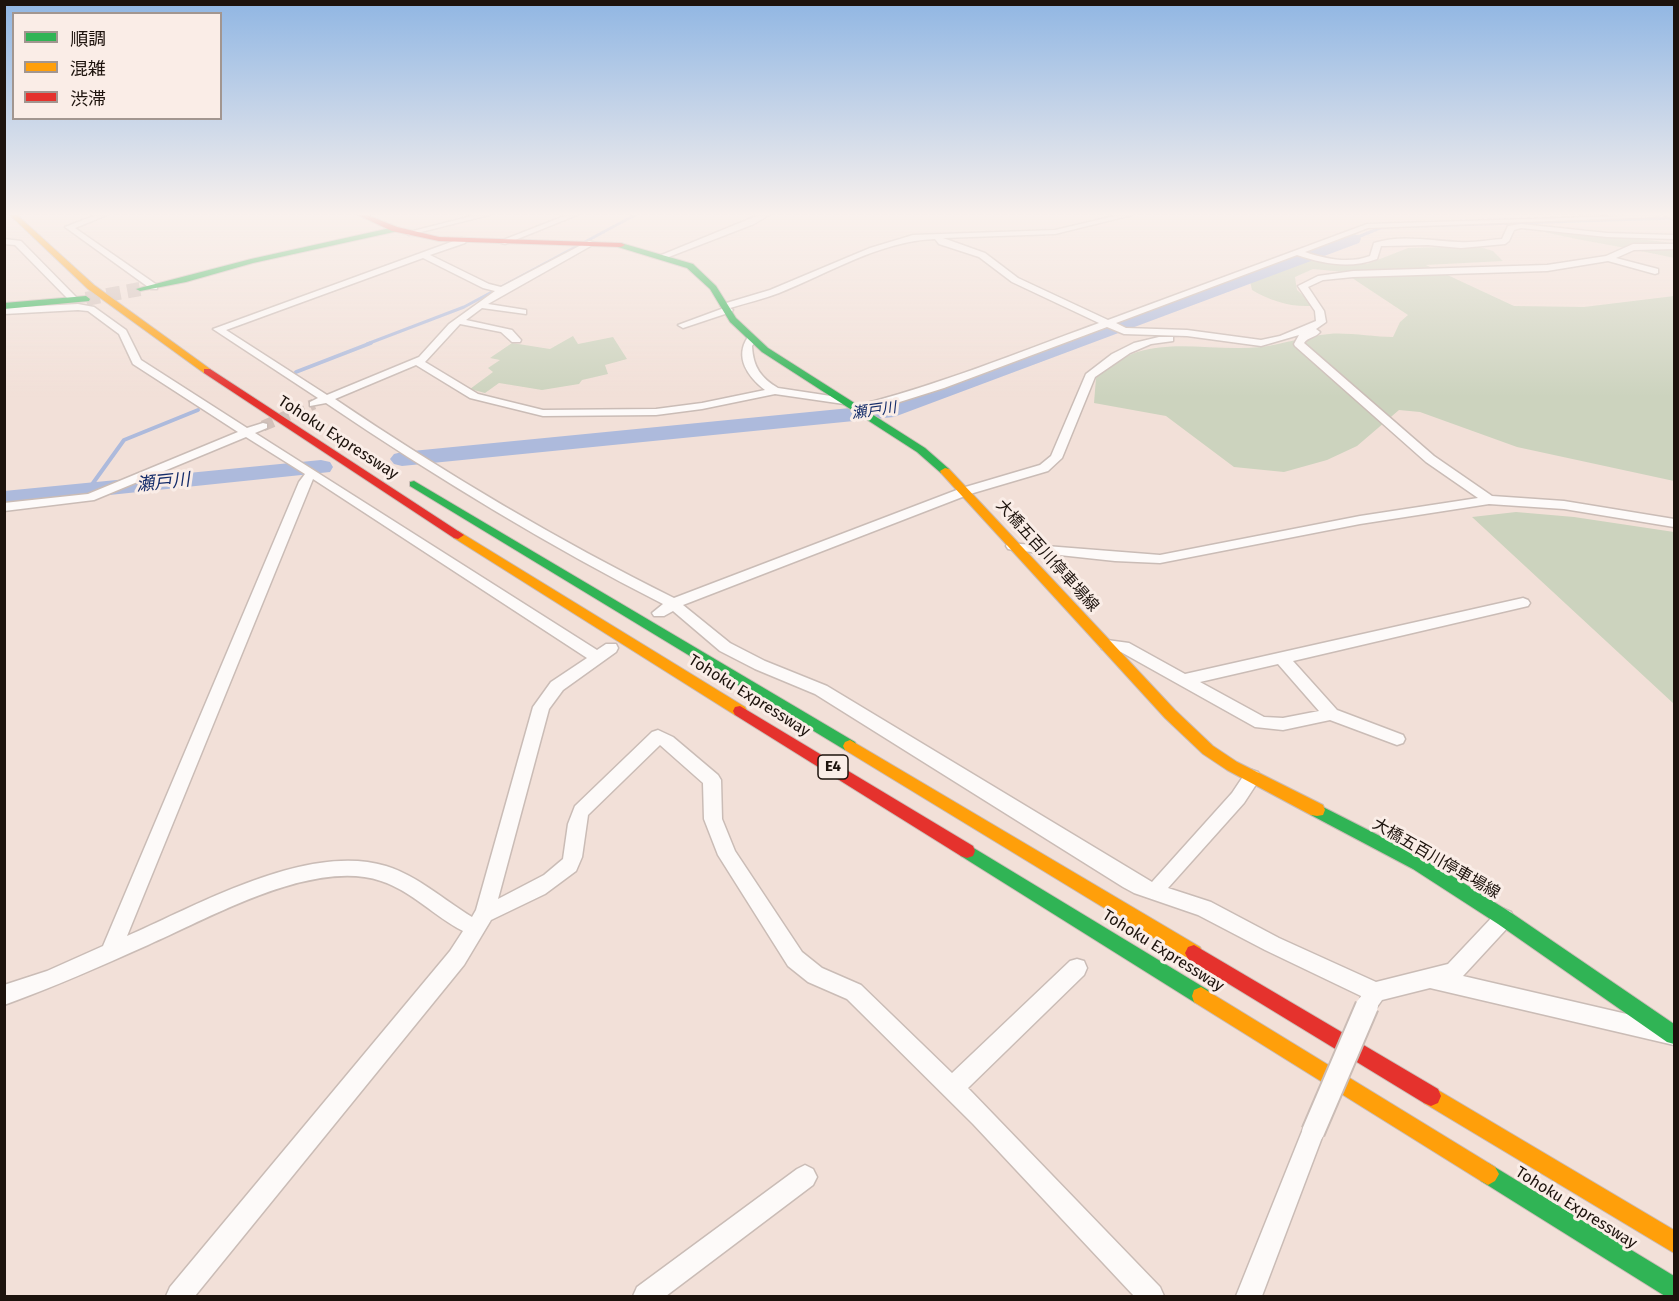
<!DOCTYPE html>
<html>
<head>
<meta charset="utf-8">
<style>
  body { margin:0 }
  #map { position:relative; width:1679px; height:1301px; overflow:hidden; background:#f2e0d8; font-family:"Fira Sans","Noto Sans JP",sans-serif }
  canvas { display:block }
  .frame { position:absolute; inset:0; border:6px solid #1d130d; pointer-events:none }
  .legend { position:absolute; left:12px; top:12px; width:210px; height:108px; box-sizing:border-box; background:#faede7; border:2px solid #a29690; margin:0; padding:8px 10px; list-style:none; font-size:18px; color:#1d130d }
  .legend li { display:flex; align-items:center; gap:12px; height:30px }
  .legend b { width:30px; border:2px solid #a29690 }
</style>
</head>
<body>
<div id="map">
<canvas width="1679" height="1301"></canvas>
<div class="frame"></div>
<ul class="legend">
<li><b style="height:8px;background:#30b455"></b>順調</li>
<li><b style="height:8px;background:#ff9f0a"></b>混雑</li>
<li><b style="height:8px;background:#e5322d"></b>渋滞</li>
</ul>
</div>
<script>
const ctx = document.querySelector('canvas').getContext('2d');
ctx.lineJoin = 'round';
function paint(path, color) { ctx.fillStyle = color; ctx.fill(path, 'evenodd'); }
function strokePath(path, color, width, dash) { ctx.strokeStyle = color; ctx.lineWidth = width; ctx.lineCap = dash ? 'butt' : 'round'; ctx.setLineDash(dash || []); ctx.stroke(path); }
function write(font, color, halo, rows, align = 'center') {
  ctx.font = font + ' "Fira Sans","Noto Sans JP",sans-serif'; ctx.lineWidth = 6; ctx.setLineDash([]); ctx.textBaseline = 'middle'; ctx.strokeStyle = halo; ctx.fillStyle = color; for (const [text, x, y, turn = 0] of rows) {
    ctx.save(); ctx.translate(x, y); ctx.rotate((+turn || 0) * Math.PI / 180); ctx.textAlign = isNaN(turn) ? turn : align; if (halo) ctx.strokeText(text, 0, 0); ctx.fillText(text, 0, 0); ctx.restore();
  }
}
paint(new Path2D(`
  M1543,228L1674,243V258C1631,248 1587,242 1544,232Z
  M1477,246L1493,251L1503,261L1426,265L1514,306L1584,307L1674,296V481L1517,447L1420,412L1399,410L1357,446L1327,460L1284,472L1234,467L1166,416L1094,403L1096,378C1144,329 1202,353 1261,347C1284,344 1306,336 1329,334C1347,332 1373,337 1393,337L1400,322L1408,315L1343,272L1313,269L1295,277L1297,290L1312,303L1310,306C1289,307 1269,300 1252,290L1250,281L1309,259L1341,264H1367L1408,248Z
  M573,336L578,344L613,337L627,359L605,365L608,374L582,380L579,384L542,390L499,383L485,393L470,389L493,372L488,368L500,360L490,358L512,343L550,349Z
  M1516,512L1574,517L1674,532V704L1472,517Z`), '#ccd3be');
strokePath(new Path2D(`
  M1353,239L1380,228L1389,227L1674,218
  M367,344L464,307L635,215`), '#adbadc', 3);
strokePath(new Path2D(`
  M296,372L371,343
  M88,490L124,440L198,410`), '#adbadc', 4);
paint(new Path2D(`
  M1353,234L1359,235L1361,239L1359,243L894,417L402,466L394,464L390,459L394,454L402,452L891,404Z
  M321,460L330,462L333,467L330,472L4,506V491Z`), '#adbadc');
strokePath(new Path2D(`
  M263,426L314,404`), '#d2c1ba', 11, [11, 6]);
strokePath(new Path2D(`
  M86,299L140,289`), '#d2c1ba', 14, [14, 7]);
const street = new Path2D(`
  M96,215H107L75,228L157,285V289H151L65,227Z
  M476,215H489L409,235L405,233Z
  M567,215H577L505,244L498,242Z
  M759,215H769L754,224L666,258L659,256Z
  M1119,215H1132L1055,234L943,238L985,253L1018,278L1108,320L1367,224L1659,215L1655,217L1368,228L1305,252C1326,259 1349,264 1370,256L1374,243C1401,234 1432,241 1459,242C1473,243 1488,240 1502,239L1508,226L1521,224L1607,233L1674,235V239L1607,237L1521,228L1514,230L1509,241L1505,244L1461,248L1428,245L1384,246H1381L1377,259C1350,269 1324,264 1297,255L1116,323L1126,328L1187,330L1261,340L1280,336L1316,321L1315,311L1298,286L1318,276L1353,271L1547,265L1606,256L1633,244H1674V249L1634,250L1616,258L1658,269V273L1655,274L1608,261L1547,271L1353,277L1323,280L1308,287L1324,311L1326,322L1316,329L1320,332C1315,338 1308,337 1304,343L1434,456L1492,496L1564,501L1674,519V527L1564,509L1489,504L1360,524L1160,563L1115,561L1013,550L1008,549L1006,546L1008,543L1160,555L1360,516L1478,498L1426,462L1295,346L1294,344L1299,335L1261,346L1187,336L1124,334L1107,327L944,388L890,405L852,411V407C937,386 1017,353 1099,323L1012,282L979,257L939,244L935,239C880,241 829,273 779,293C763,299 746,303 730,308L733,310L731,312L683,328L678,325L724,308L721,306L723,304L770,290L870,248L913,235L1055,230Z
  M1665,215H1674V220Z
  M462,238L466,241L465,243L430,255L489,284L501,287L589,241L596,243L488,304L526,310V314L482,308L466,320L512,330L521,340L520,342H512L501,332L460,324L425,362L478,394L543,410L656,409L702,403L765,390C748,377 734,357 748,337L752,336L757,339L752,346C753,367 761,378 778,388L844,398L849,401L844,404L775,394L702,409L656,415L543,416L470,398L416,365L335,399C443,472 557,540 674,598L962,488L1040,465L1051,456L1086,374L1112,354L1134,343L1159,337H1173V341L1151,344L1130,353L1095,377L1062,458L1048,471L970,494L683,605L730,643L765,661L827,686L1152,882L1232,793L1246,772L1252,770L1258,772L1261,777L1244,803L1168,888L1211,902L1279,938L1376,982L1448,964L1497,912L1504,909L1511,912L1514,918L1511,924L1463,976L1674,1025V1045L1430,988L1382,1000L1377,1007L1370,1010L1363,1007L1360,1000L1361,996L1265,950L1198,915L1134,893L1123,887L815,694L755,669L720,651L673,611L664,616H654L652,613L663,604C547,545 434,476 326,403L310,406V402L318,398L213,329ZM423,258L483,288L495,291L449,324L419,357L327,395L226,330Z
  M4,239L21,241L77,298V302H71L15,245L4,244Z
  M78,304L94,307L126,330L141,360L247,428L263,423L267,424V428L255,433L597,650L606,644H616L618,648L616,652L563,690L549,709L498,899L544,875L563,859L568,824L575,806L652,732L658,730L673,737L718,775L721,780L722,819L735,851L802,952L822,968L861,985L952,1073L1070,961L1077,959L1084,961L1087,968L1084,975L968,1088L1160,1287L1164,1296H1134L973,1124L847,999L808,982L788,966L718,855L704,819L703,783L660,745L588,815L582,857L576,871L545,894L491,920L464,965L195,1296H166L170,1287L450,951L463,931C435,917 412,891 381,881C313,858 210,918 148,945C101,966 54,987 4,1005V985L47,971L103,946L299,482L305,474L246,437L94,500L4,511V503L88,494L238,432L133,364L119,334L88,311L78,310L4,314V308ZM313,479L587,658L551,682L533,707L476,910L472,917C444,900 418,876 386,866C308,842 198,905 127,936Z
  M1523,598L1528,600L1530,603L1528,606L1293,661L1337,710L1403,735L1405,739L1403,743L1397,745L1330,720L1283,730L1255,727L1121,652L1102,649L1100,645L1107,640L1129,643L1185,674ZM1278,664L1319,711L1283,718L1264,717L1200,682Z
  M1313,1121L1321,1124L1324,1132L1262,1296H1236L1305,1124Z
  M805,1165L813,1169L817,1177L813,1185L666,1296H633L637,1287L797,1169Z`);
const fast = new Path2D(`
  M395,227L399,229L398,231L253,263L186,282L140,291L136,289L251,259Z
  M621,243L693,264L716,286L736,318L768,348L925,448L949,469V473H941L917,452L762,352L730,322L710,289L687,268L618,247L617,245Z
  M86,296L90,299L89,301L4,309V303Z
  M414,481L855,742L857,746L855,750H845L410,486V482Z
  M1317,804L1425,859L1510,912L1674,1024V1044L1667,1042L1498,924L1413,869L1311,815L1309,810L1311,805Z
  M967,844L1208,990L1210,996L1208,1002L1201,1005L1194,1002L961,856L959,851L961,846Z
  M1488,1163L1674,1276V1296H1665L1481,1181L1477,1174L1481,1167Z`);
const slow = new Path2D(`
  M10,215H17L94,285L210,369V373H204L88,289Z
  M945,468L949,469L1175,710L1213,746L1237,762L1323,805L1325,810L1323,815L1317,816L1311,815L1227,770L1203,754L1165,718L941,473L940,471Z
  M458,531L745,707L747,711L745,715H735L454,538L452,535Z
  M850,740L1200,947L1203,953L1200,959L1194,961L1188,959L845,750L843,746L845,742Z
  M1201,987L1495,1167L1499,1174L1495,1181L1488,1185L1481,1181L1194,1002L1192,996L1194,990Z
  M1431,1086L1674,1230V1253L1424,1103L1421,1096L1424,1089Z`);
const jam = new Path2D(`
  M358,215H367L397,227L439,237L621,243L625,245L621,247L439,241L392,231Z
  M204,369H210L464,535L458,539L454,538L204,373Z
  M740,706L973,846L975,851L973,856L967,858L961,856L735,715L733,711L735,707Z
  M1194,945L1438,1089L1441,1096L1438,1103L1431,1106L1424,1103L1188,959L1185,953L1188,947Z`);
strokePath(street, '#cabcb6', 3);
strokePath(fast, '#cabcb6', 2);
strokePath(slow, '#cabcb6', 2);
strokePath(jam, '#cabcb6', 2);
paint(street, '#fdfaf9');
paint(fast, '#30b455');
paint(slow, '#ff9f0a');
paint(jam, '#e5322d');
const streetBridge = new Path2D(`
  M1313,1132L1367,1006`);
strokePath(streetBridge, '#cabcb6', 26, []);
strokePath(streetBridge, '#fdfaf9', 22);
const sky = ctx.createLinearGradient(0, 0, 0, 397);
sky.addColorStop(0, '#90b6e3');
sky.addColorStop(0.54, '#f9f1ed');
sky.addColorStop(1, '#f9f1ed00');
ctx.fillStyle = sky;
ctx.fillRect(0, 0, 1679, 397);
write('italic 15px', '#142c6a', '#faede7', [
  ["瀬戸川",874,411,-8]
]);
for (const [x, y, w] of [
  [833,767,30]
]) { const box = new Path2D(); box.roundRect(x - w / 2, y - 12, w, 24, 4.5); ctx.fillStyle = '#faede7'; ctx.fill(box); strokePath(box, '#1d130d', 1.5); }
write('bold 15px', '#1d130d', null, [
  ["E4",833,767]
]);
write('16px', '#1d130d', '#faede7', [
  ["Tohoku Expressway",338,438,33],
  ["大橋五百川停車場線",1047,556,48],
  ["Tohoku Expressway",749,696,32],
  ["大橋五百川停車場線",1436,859,30],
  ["Tohoku Expressway",1163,951,32],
  ["Tohoku Expressway",1576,1208,32]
]);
write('italic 18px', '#142c6a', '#faede7', [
  ["瀬戸川",163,483,-6]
]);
</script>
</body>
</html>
